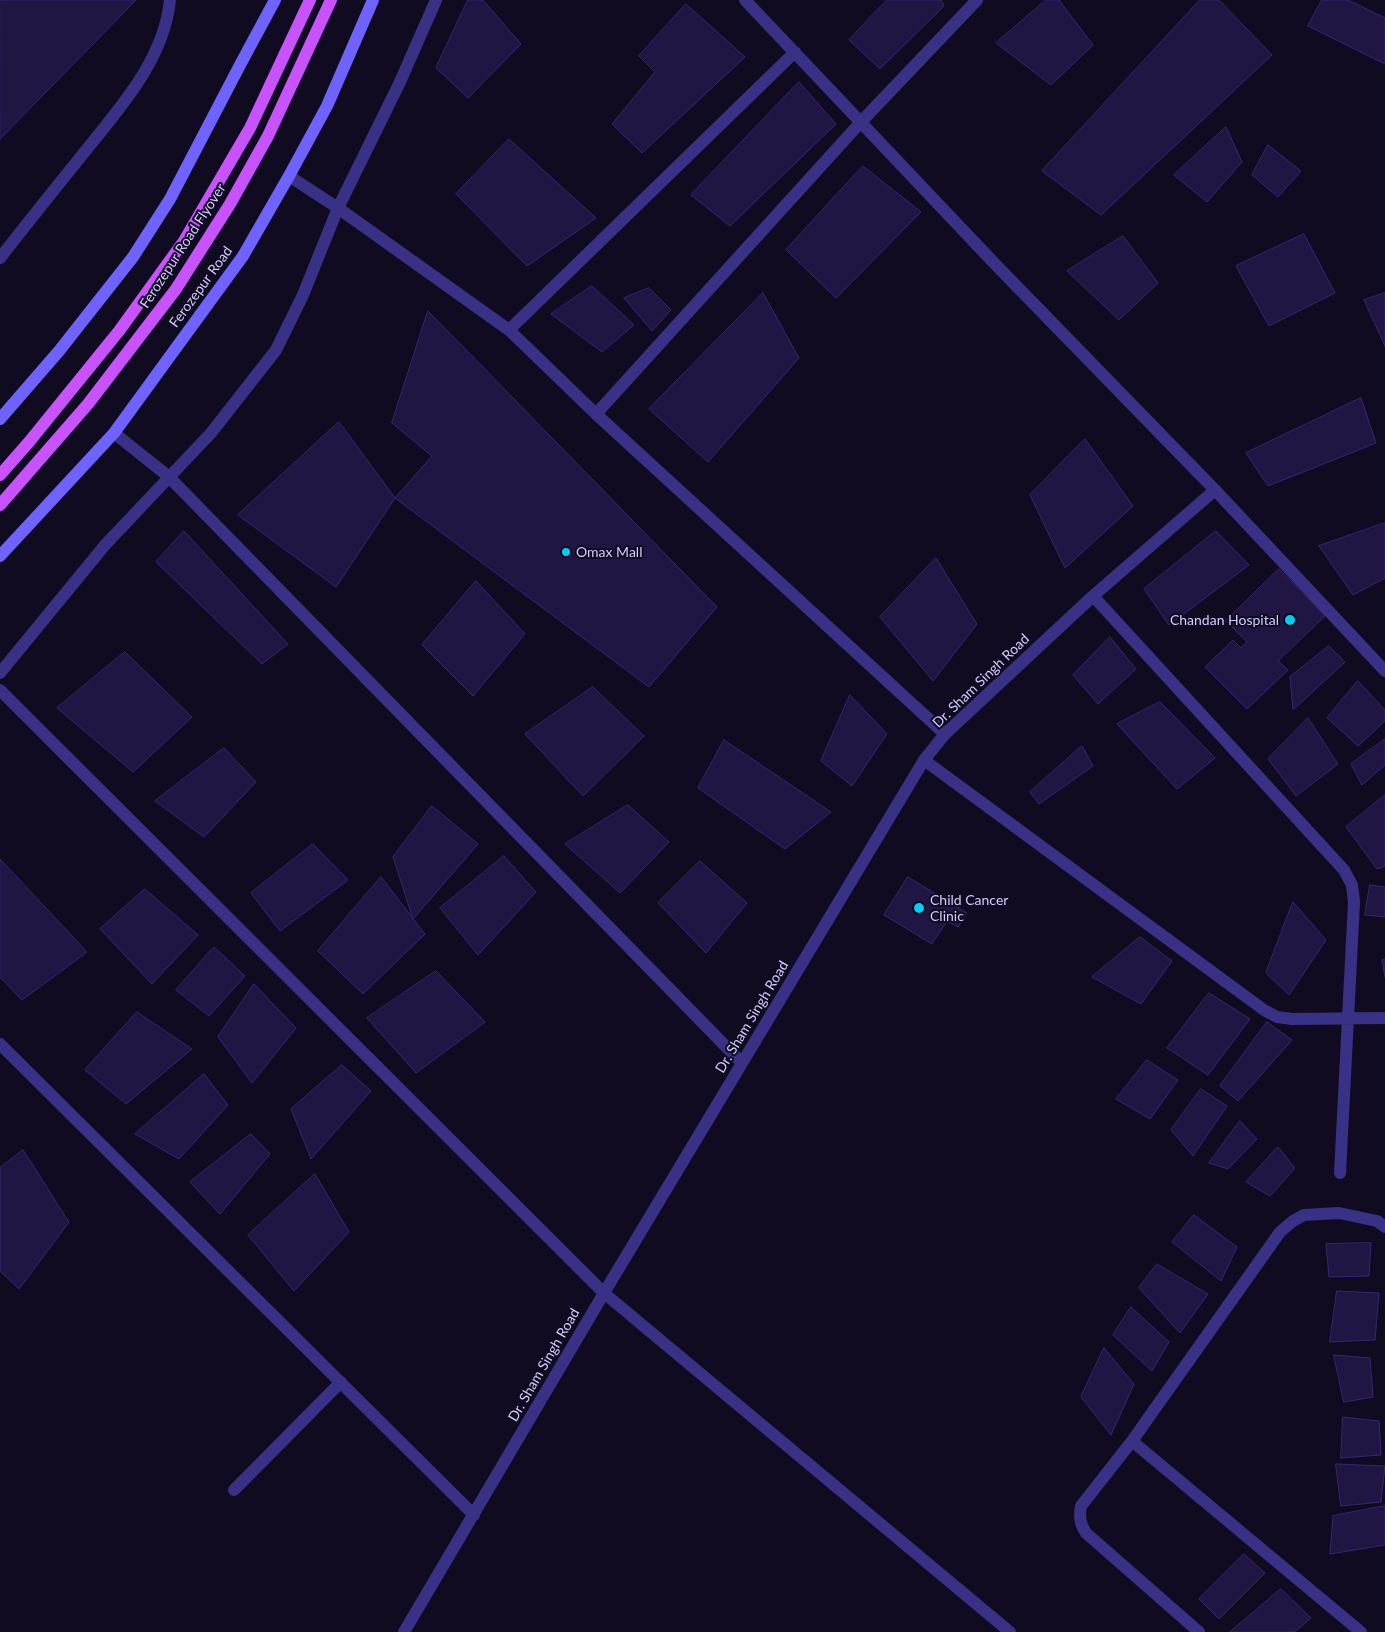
<!DOCTYPE html>
<html>
<head>
<meta charset="utf-8">
<style>
  body { margin:0 }
  canvas { display:block; background:#100b21 }
</style>
</head>
<body>
<canvas width="1385" height="1632"></canvas>
<script>
const ctx = document.querySelector('canvas').getContext('2d');
ctx.lineJoin = 'round';
function paint(path, color) { ctx.fillStyle = color; ctx.fill(path, 'evenodd'); }
function strokePath(path, color, width, dash) { ctx.strokeStyle = color; ctx.lineWidth = width; ctx.lineCap = dash ? 'butt' : 'round'; ctx.setLineDash(dash || []); ctx.stroke(path); }
function write(font, color, halo, rows, align = 'center') {
  ctx.font = font + ' Lato,sans-serif'; ctx.lineWidth = 4; ctx.setLineDash([]); ctx.textBaseline = 'middle'; ctx.strokeStyle = halo; ctx.fillStyle = color; for (const [text, x, y, turn = 0] of rows) {
    ctx.save(); ctx.translate(x, y); ctx.rotate((+turn || 0) * Math.PI / 180); ctx.textAlign = isNaN(turn) ? turn : align; if (halo) ctx.strokeText(text, 0, 0); ctx.fillText(text, 0, 0); ctx.restore();
  }
}
const building = new Path2D(`
  M0,0H136L0,139Z
  M468,0H483L521,44L468,98L436,68Z
  M887,0H941L944,6L880,69L849,40Z
  M1046,0H1059L1093,45L1051,85L996,43Z
  M1200,0H1219L1272,55L1101,215L1042,171Z
  M1322,0H1348L1385,18V64L1308,26Z
  M686,4L745,57L642,153L612,124L655,72L639,56Z
  M799,82L836,124L730,226L691,195Z
  M1226,127L1242,162L1207,202L1174,175Z
  M509,139L596,218L527,266L456,194Z
  M1268,145L1301,171L1278,197L1252,175Z
  M863,166L921,212L836,298L786,250Z
  M1304,234L1335,293L1269,326L1236,266Z
  M1123,236L1158,283L1119,320L1067,271Z
  M592,286L634,325L602,352L551,314Z
  M649,288L671,310L652,331L624,298Z
  M763,293L799,358L708,462L649,409Z
  M1385,293V346L1364,300Z
  M428,311L717,607L649,687L395,498L432,456L392,423Z
  M1361,398L1376,443L1268,486L1246,453Z
  M339,422L395,498L336,587L238,515Z
  M1085,439L1133,506L1065,568L1030,495Z
  M1385,523V578L1353,595L1319,546Z
  M184,531L288,644L262,664L156,562Z
  M1216,531L1249,565L1169,625L1144,589Z
  M936,558L977,624L933,681L880,617Z
  M1279,569L1325,616L1278,661L1288,670L1247,709L1205,667L1233,640L1241,648L1247,642L1226,621Z
  M476,581L525,634L473,696L422,645Z
  M1110,637L1136,669L1098,704L1073,675Z
  M1329,646L1345,662L1293,710L1290,677Z
  M125,652L192,717L133,772L57,708Z
  M1358,681L1385,710V721L1358,746L1327,718Z
  M593,687L644,736L583,796L525,734Z
  M850,695L887,734L852,786L821,761Z
  M1160,702L1215,758L1177,789L1117,724Z
  M1308,718L1338,764L1296,796L1268,759Z
  M1385,739V765L1362,785L1351,764Z
  M724,740L831,812L785,849L698,788Z
  M1082,746L1093,766L1039,804L1030,792Z
  M224,748L256,782L204,837L155,801Z
  M1385,795V866L1377,869L1346,827Z
  M628,805L669,842L620,893L565,844Z
  M432,806L478,844L413,919L393,857Z
  M313,844L348,880L280,931L251,893Z
  M504,856L536,892L478,955L440,908Z
  M0,859L87,952L22,1000L0,977Z
  M700,861L747,903L706,953L658,903Z
  M381,877L425,934L363,994L318,951Z
  M908,877L967,913L958,927L947,921L932,944L884,915Z
  M1370,885L1385,887V917L1365,915Z
  M145,889L198,935L152,984L100,929Z
  M1293,902L1326,940L1289,995L1266,973Z
  M1140,937L1172,961L1141,1004L1092,977Z
  M214,947L245,976L209,1016L176,990Z
  M1385,959V977L1382,960Z
  M436,971L485,1022L416,1073L367,1018Z
  M254,984L296,1028L252,1083L218,1037Z
  M1209,993L1250,1019L1208,1075L1167,1048Z
  M137,1012L192,1049L126,1104L85,1070Z
  M1267,1022L1292,1040L1238,1101L1220,1086Z
  M1147,1060L1178,1080L1150,1119L1116,1099Z
  M342,1065L371,1091L311,1159L291,1109Z
  M204,1074L228,1105L179,1159L135,1134Z
  M1201,1089L1227,1106L1193,1156L1171,1130Z
  M1240,1121L1257,1139L1228,1169L1209,1163Z
  M251,1134L270,1154L220,1214L190,1182Z
  M1278,1147L1295,1168L1270,1196L1246,1182Z
  M23,1150L69,1222L19,1289L0,1271V1168Z
  M315,1174L349,1232L294,1291L248,1235Z
  M1194,1215L1237,1247L1221,1281L1172,1242Z
  M1371,1243L1369,1276L1329,1277L1326,1244Z
  M1157,1264L1208,1294L1180,1333L1139,1288Z
  M1337,1291L1379,1293L1375,1340L1330,1342Z
  M1131,1307L1169,1342L1152,1371L1113,1335Z
  M1104,1348L1134,1384L1111,1435L1081,1397Z
  M1334,1355L1370,1358L1373,1397L1344,1402Z
  M1343,1417L1379,1421L1381,1455L1341,1458Z
  M1336,1464L1385,1466L1381,1502L1341,1506Z
  M1385,1506V1545L1330,1554L1333,1516Z
  M1244,1554L1265,1573L1219,1619L1199,1599Z
  M1281,1589L1311,1618L1295,1632H1230Z`);
paint(building, '#211544');
strokePath(building, '#392472', 1);
strokePath(new Path2D(`
  M105,545L211,433L276,350L303,295L338,208L400,82L436,0`), '#393185', 12);
strokePath(new Path2D(`
  M795,52L509,330L596,414L945,734
  M289,176L338,208L509,330
  M0,258C26,225 52,192 79,159C116,112 164,62 170,0
  M596,414L860,123L977,0
  M114,433L168,476L742,1063
  M1093,596L1344,870L1352,885L1354,902L1340,1173
  M0,673L105,545
  M0,690L604,1293L1010,1632
  M924,760L1264,1010L1277,1017L1292,1019L1385,1018
  M0,1044L474,1515
  M1132,1441L1081,1506C1079,1517 1080,1524 1086,1533L1199,1632
  M234,1490L341,1382
  M404,1632L604,1293L924,760L945,734L1093,596L1215,490
  M1361,1632L1132,1441L1280,1232L1293,1221L1304,1215L1339,1213L1377,1221L1385,1227`), '#393185', 12);
strokePath(new Path2D(`
  M745,0L995,264L1215,490L1385,671`), '#393185', 12);
strokePath(new Path2D(`
  M0,419L59,351L133,257L170,199L240,65L275,0
  M0,556L114,433L243,256L289,176L327,106L373,0`), '#6f62ff', 12);
strokePath(new Path2D(`
  M0,475L29,442L119,331L184,241L250,128L310,0
  M0,505L88,404L176,289L230,204L268,136L331,0`), '#c952ff', 12);
for (const [x, y, r, color] of [
  [566,552,5,"#00cef6"],
  [1290,620,6,"#00cef6"],
  [919,908,6,"#00cef6"]
]) { const dot = new Path2D(); dot.arc(x, y, r, 0, 2 * Math.PI); ctx.fillStyle = color; ctx.fill(dot); strokePath(dot, '#100b21', 2); }
write('14px', '#d4cbff', '#100b21', [
  ["Ferozepur Road Flyover",183,246,-57],
  ["Ferozepur Road",201,287,-54],
  ["Dr. Sham Singh Road",981,681,-44],
  ["Dr. Sham Singh Road",752,1017,-59],
  ["Dr. Sham Singh Road",544,1365,-60]
]);
write('14px', '#d4cbff', '#100b21', [
  ["Omax Mall",576,552],
  ["Chandan Hospital",1279,620,"right"],
  ["Child Cancer",930,900],
  ["Clinic",930,916]
], 'left');
</script>
</body>
</html>
